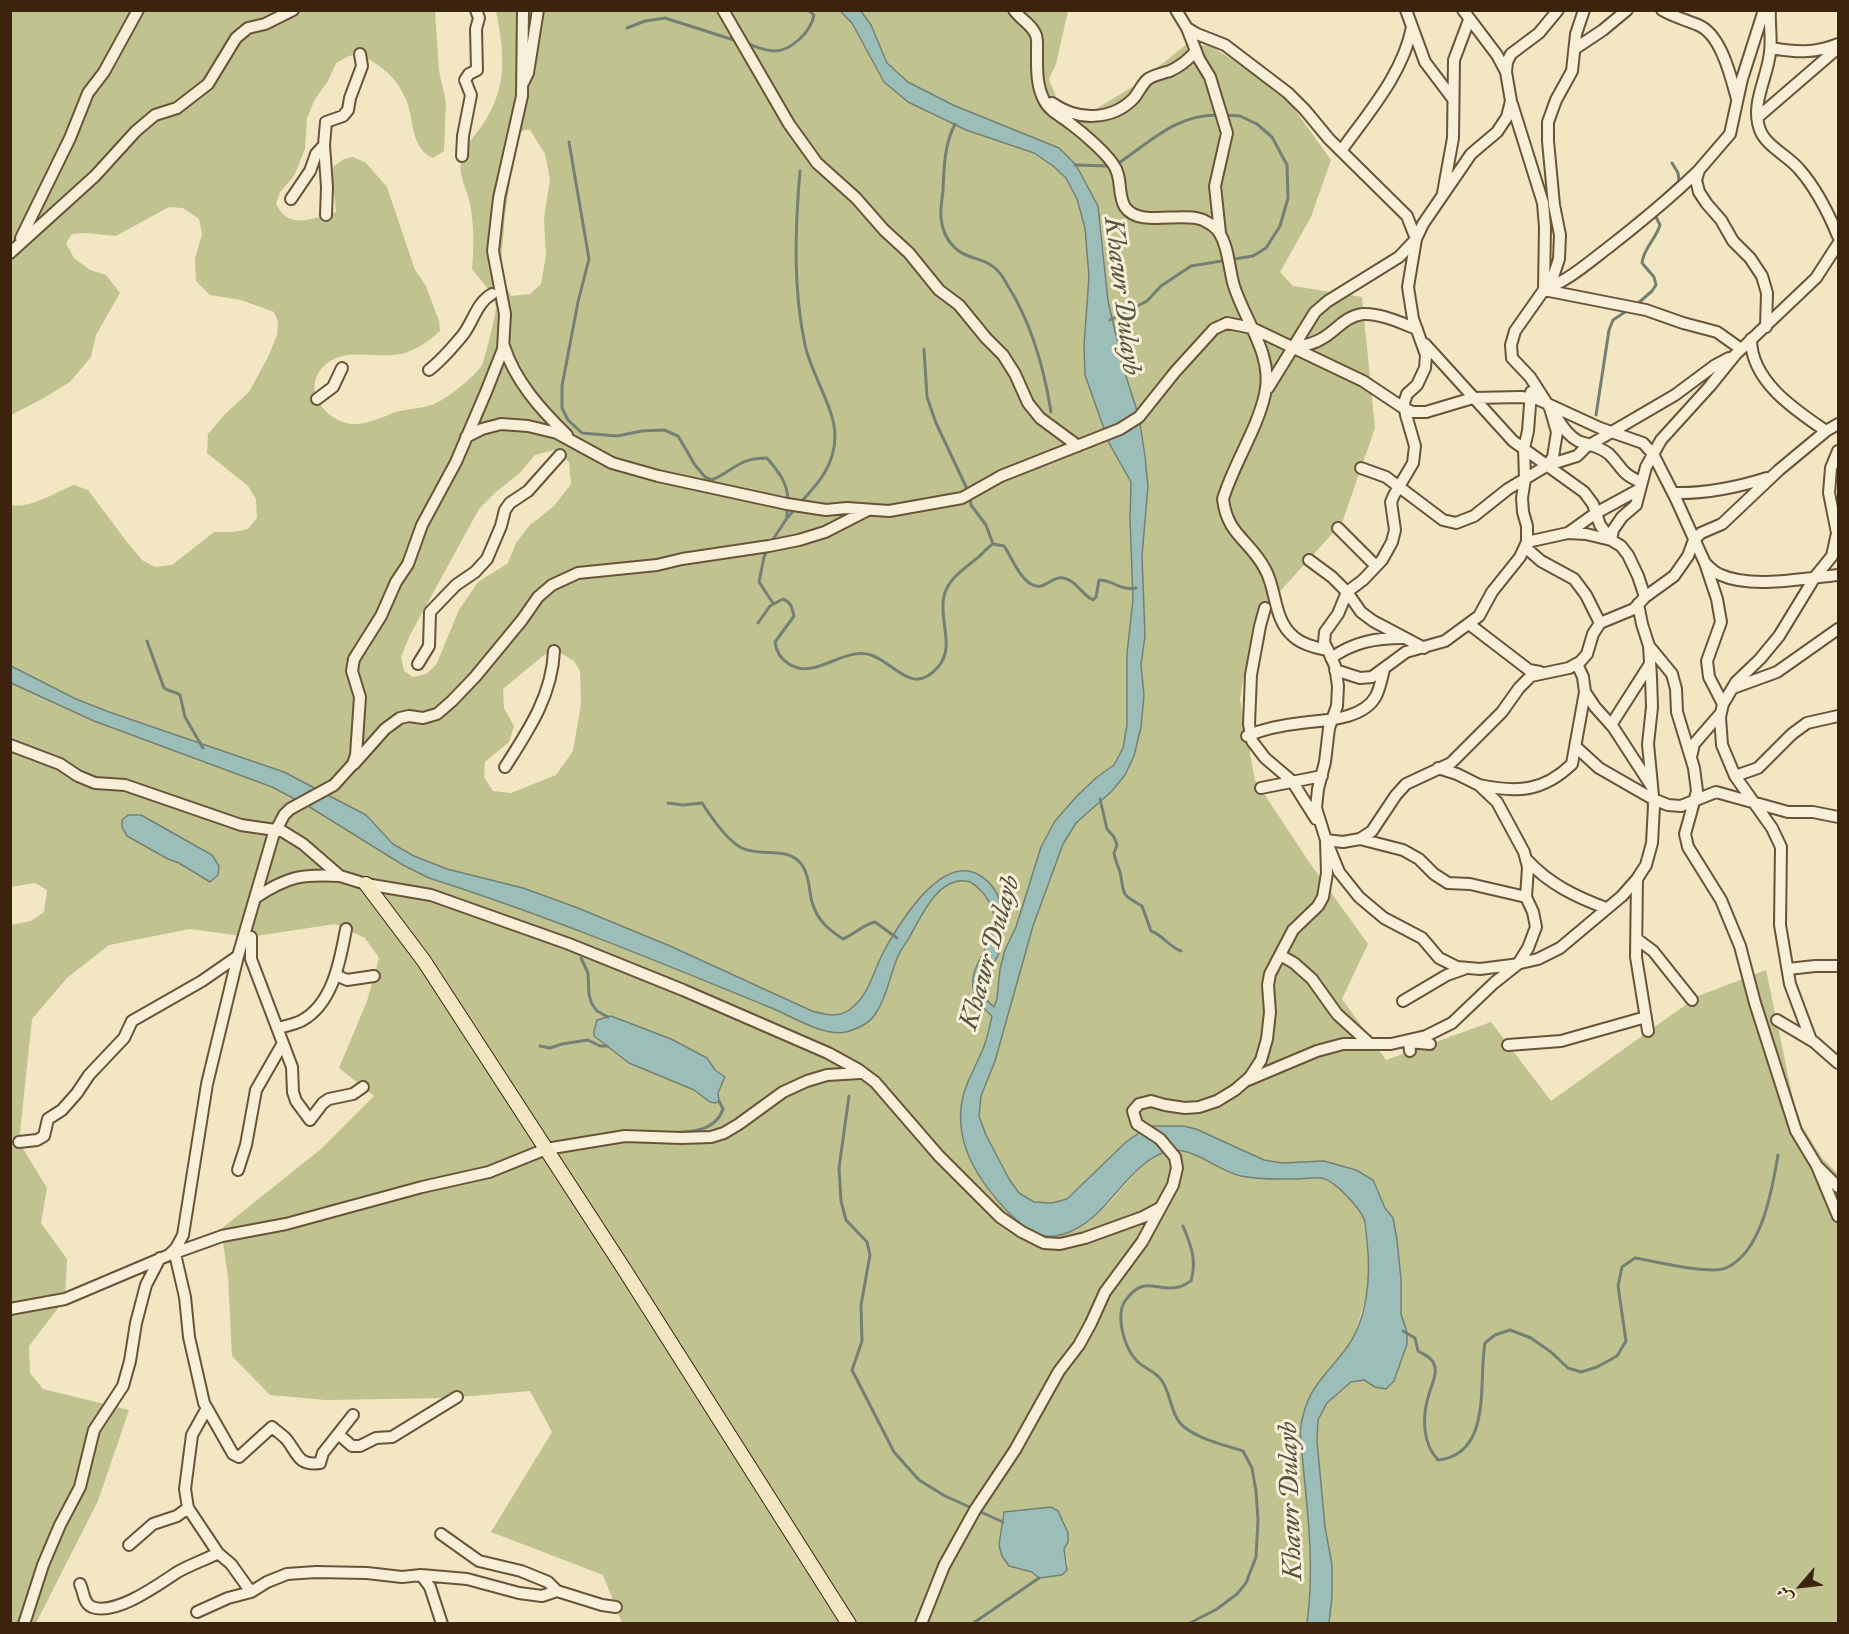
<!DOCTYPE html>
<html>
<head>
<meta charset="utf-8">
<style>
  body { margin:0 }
  #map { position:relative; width:1849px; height:1634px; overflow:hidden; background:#f2e6c3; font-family:"IM FELL Great Primer",Amiri,serif }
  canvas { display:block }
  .frame { position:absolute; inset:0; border:12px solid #3b230d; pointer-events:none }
  .north { position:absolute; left:1771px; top:1556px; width:60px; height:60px; -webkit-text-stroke:4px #f7efd8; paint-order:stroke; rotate:242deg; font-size:16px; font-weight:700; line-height:24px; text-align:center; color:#3b230d }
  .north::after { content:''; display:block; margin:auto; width:21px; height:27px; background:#3b230d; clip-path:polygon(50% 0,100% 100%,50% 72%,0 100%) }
</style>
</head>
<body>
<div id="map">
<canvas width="1849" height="1634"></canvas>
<div class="frame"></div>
<div class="north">ش</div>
</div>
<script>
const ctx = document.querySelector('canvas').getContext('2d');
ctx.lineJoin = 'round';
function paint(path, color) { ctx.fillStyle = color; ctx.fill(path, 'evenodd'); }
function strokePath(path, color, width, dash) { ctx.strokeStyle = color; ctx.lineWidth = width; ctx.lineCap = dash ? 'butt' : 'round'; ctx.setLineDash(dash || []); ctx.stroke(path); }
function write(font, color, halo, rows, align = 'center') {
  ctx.font = font + ' "IM FELL Great Primer",serif'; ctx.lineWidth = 6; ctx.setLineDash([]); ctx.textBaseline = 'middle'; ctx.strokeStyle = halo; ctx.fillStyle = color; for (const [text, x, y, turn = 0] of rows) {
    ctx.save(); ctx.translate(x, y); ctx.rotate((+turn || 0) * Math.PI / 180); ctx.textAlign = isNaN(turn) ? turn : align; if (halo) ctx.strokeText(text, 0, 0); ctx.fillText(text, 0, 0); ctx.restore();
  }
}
paint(new Path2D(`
  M11,11H435L439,71L446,102L444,151L433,158C413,149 414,128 409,109C408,102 403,94 400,88C391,72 375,63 360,54L349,56L336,63L328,81L315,99L307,118L305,149L294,176L280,192L276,204C289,231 313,218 336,212L333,185V167L344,159L353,157L366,163L387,187L415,270L426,286L439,321L440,331C429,341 419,348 405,353C378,361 343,344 322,368C302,391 326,421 352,424C367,425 382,417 396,412C408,409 421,408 432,405C444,401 476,376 482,365C485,359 496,313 496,307C494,292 480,280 472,269C474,249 474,229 471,209C469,192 456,174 462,156C466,144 478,132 485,121C508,84 504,52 496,11H840L852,23L884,82L932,115L966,130L1034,153L1053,166L1066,178L1077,199L1085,228L1089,277L1084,345L1085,375L1109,443L1131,482L1130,518L1133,600L1127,653V725L1123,748L1114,765L1097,777L1077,796L1055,821L1041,847L1016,927L1005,950L1000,969L997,998L994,1008C987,1001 980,995 981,985C983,976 991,969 995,961C1001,946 1009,919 1001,904C999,899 994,894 990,889C987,885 983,878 979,875C943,852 898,926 884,951C874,969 870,992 854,1006C841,1019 827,1015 812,1011L670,946L578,908L523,888L447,869L414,856L394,844L366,815L284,772L109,712L76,699L11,666V505C30,509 56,492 74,485L88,490L127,542L142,560L155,567L172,565L214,532H234L248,529L257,518L256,499L248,486L207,453L208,434L225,414L249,392L269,355L277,335L278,322L274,312L241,300L210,295L196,281L195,259L202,234L199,219L183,208L169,207L116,236L86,233L72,234L66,243L74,258L90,270L106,275L120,293L96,335L91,357L70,382L42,399L11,415ZM524,130H530L545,154L550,179L544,218L546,255L541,284L530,294L511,296L502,279L501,264L505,214L517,135ZM554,450L569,462L571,484L554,506L530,525L516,543L508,563L478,582L459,610L436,665L426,674L413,677L404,671L401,657L410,635L479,509L497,491L520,473L535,455ZM557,651L574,661L580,671L581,704L573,751L556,775L511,793L493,791L484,777L485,762L509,742L514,726L504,708L503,689L544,655Z
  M861,11H1068L1056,64L1049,79L1056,97L1074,107L1094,110L1134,86L1187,44L1211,46L1245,68L1290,103L1331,160L1311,217L1280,272L1293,286L1362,297L1375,428L1342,523L1254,620L1240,699L1255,780L1309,862L1368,944L1342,999L1386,1060L1491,1022L1551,1101L1698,996L1766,970L1797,1118L1822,1158L1838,1174V1623H1329L1332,1597V1565L1325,1527L1317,1441L1318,1420L1327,1403L1351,1382L1364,1380L1375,1387L1407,1332L1401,1314V1279L1393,1218L1385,1208L1373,1180L1356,1170L1302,1162L1282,1163L1264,1160L1196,1129L1183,1126H1149L1126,1142L1067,1199L1052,1203L1034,1202L1019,1193L1009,1179L986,1135L979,1116L981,1096L995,1061L1033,926L1063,844L1076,823L1112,791L1134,756L1141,727L1144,695L1141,665L1145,636L1142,556L1148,486L1139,417L1124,370L1108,301L1101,225L1076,165L1059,148L953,105L908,82L887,63L871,25Z
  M11,683L94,721L272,787L308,806L403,865L429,878C545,915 657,961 769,1006C788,1014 825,1036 846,1032C884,1024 885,982 899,954C902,948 906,943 909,938C920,919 937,877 966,880C974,881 979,889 984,894C1023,944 936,971 992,1016L983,1050L970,1074L962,1101L997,1201L1088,1222L1111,1201L1138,1170L1152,1159L1165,1152L1176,1150L1188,1152L1239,1176L1266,1179L1323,1178L1338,1188L1353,1203L1364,1219L1369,1267L1367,1294L1355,1333L1346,1349L1330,1367L1303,1414L1300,1431C1305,1495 1316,1559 1307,1623H622L603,1575L491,1532L552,1432L530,1391L448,1398L325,1400L270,1395L232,1356L228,1277L221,1229L321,1149L374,1096L339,1068L367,1001L379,958L365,938L335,924L249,937L190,929L109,945L67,978L32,1019L19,1142L47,1188L41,1223L67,1259L65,1299L29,1346L30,1373L43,1389L129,1410L98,1501L36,1623L11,1624V925L31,921L44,912L47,890L35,883L11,887ZM141,815L210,882L179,863L134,840ZM635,1025L671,1039L707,1058L723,1083L710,1102L694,1090L629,1063L595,1037ZM1051,1507C1060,1520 1073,1533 1064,1549L1068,1564L1032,1572L1019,1569L999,1545L1003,1526L1002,1515Z`), '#c0c38f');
const water = new Path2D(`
  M840,11H861L871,25L887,63L908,82L953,105L1059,148L1076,165L1098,206L1108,301L1124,370L1139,417L1145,456L1148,486L1142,556L1145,636L1141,665L1144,695L1141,727L1134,756L1125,775L1112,791L1076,823L1063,844L1033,926L995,1061L981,1096L979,1116L986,1135L1009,1179L1019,1193L1034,1202L1052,1203L1067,1199L1126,1142L1149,1126H1183L1196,1129L1264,1160L1282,1163L1324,1161L1356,1170L1373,1180L1385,1208L1393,1218L1397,1240L1401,1279V1314L1407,1332V1344L1394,1381L1386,1389L1375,1387L1364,1380L1351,1382L1327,1403L1318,1420L1317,1441L1325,1527L1332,1565V1597L1329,1623H1307C1316,1559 1305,1495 1300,1431C1306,1389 1321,1381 1345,1350C1368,1320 1371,1276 1367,1241C1366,1234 1366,1225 1364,1219C1359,1207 1335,1181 1322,1178C1314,1177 1303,1179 1295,1179C1277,1179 1258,1180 1241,1176C1216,1171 1191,1143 1165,1152C1125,1166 1108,1220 1064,1234C1040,1242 1025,1229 1009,1213C980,1183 954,1145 962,1101C965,1083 975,1068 982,1051C987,1041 989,1028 992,1016C936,969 1023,944 984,894C979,889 973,881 966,881C937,877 920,919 909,938C906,943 902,948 899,954C890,973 888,995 876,1013C870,1023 857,1029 846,1032C823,1037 790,1015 769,1007C657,961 545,915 429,878L403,865L308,806L272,787L94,721L11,683V666L76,699L109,712L284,772L366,815L393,844L414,856L447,869L523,888L578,908L670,946L812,1011C827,1015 841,1019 854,1006C870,992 874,969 884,951C899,924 941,853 979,875C1005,890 1009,927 999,953C995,964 984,973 981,985C980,995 987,1001 994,1007L997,998L1000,969L1005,950L1016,927L1041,847L1055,821L1077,796L1097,777L1114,765L1123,748L1127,725V653L1133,600L1130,518L1131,482L1109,443L1085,375L1084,345L1089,277L1085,228L1077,199L1066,178L1053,166L1034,153L966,130L908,102L884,82L852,23Z
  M128,815H141L212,855L219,866L218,875L210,882L179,863L168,859L127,836L122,827V820Z
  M611,1016L671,1039L707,1058L715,1070L725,1077L718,1093L719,1101L716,1103L710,1102L694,1090L629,1063L594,1036V1031L597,1020Z
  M1051,1507L1058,1511L1068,1533V1542L1064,1549L1067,1570L1062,1575L1039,1578L1032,1572L1009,1566L1002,1556L999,1545L1004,1512Z`);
paint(water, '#9cbeb8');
strokePath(water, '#758074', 1.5);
strokePath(new Path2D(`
  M627,28L645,21L665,18L737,41
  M747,44C755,46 765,51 774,51C792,51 811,31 814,15L808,10
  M955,124C944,145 944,168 943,191C942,200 940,210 941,218C942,229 947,240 954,247C966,260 986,257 998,271C1002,275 1005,281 1008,286C1032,324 1044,368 1051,412
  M569,142L589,259L578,302L562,386V408L568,420L582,433L617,436L642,431L664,430L678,436L695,465L705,477L712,480C735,470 738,458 767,458C778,471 788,483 788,501
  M1075,165L1110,166
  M1116,165C1149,143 1176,114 1218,115
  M800,171C795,228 793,289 805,345C811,374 835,408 835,436C835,465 818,484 800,503
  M1664,195L1679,181L1678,173L1672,163
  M1636,305L1652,291L1656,285L1654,277L1642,263C1643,249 1656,239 1660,225L1655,215
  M1110,320L1147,301L1161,286L1191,266L1253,256L1266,248L1280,226L1288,198L1287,165L1272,137L1257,124L1240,116L1225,115
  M924,349L927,397L936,423L968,491
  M1596,415L1609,330L1613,320L1628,310
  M970,498L971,505L986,525L993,544
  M787,518V507
  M770,544L787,518L796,508
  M767,550L764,557L759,582L773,603
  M758,623L770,606L783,599C791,602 792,608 794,616L775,642C776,651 781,659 789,664C815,681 843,646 871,655C895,663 912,697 938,667C956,646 938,620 944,596C948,579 964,569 976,559C982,555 986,548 993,544L1004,546C1012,557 1023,589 1041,586C1049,584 1055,576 1063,578C1076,580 1082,595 1093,600L1096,597L1099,580C1113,580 1120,591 1136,588
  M147,641L164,688C170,692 175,691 180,695L185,717L203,748
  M1100,799L1107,829L1114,837L1117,845L1114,853C1115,860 1118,866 1120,872C1125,895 1119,893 1142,906L1151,931C1163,935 1169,947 1181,951
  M668,803L683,805L702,803C711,817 727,841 742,848C762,858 788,845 802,865C807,872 809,883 810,892C813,915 824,927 843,939C855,934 862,925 875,922L897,938
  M581,958L588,973L589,995L592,1004L597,1011L608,1017
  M540,1046L550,1048L562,1044L588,1040L600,1046H607
  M849,1096L839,1168L841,1201L846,1220L867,1242L870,1255L861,1305L862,1341L852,1370L894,1452L919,1480L945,1496L1003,1522
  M666,1133C688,1132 715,1133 723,1109L719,1101
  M1183,1226C1191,1245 1197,1261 1191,1281C1187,1283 1183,1286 1179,1287C1156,1293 1145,1273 1125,1301C1115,1317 1125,1349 1137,1361C1145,1369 1157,1372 1162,1381C1171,1394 1171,1416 1183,1426C1198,1439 1224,1445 1243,1451L1252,1468L1256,1491L1258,1520L1256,1557L1246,1583L1237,1594L1217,1609L1188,1624
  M1403,1331L1415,1338L1418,1351C1425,1355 1433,1358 1435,1367C1437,1376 1431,1386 1429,1394C1422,1416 1422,1443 1438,1460C1493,1454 1478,1381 1485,1343L1495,1335L1510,1330L1531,1338L1551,1352L1568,1368L1581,1372L1597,1367L1617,1356L1626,1341L1618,1286L1622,1267L1635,1258C1654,1261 1710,1275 1726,1268C1762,1252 1772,1190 1778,1155
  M972,1624L1039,1578`), '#758074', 3);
const minor = new Path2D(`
  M723,10L789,124L817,163L856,198L884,230L909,253L939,290L959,305L986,338L1003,355L1015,374L1028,403L1040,418L1078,446
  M1014,10C1020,19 1030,23 1035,33C1038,38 1037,45 1037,51C1037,67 1036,85 1044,100C1049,111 1061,116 1071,124C1083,133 1105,152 1113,164C1123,177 1117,194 1125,207C1139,228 1182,211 1203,220C1209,223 1217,227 1220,234C1229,249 1229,270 1234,286C1245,321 1274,356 1265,394C1257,430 1234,463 1223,499C1227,535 1250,540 1265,569C1277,590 1273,620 1294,637C1303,645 1316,648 1328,650
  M1176,10L1187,28L1199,59L1210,77L1227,133L1215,186L1220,233
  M1406,10L1425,62L1453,99
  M1463,10L1497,55L1506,72
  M1662,10C1674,17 1686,20 1698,25C1721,34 1731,77 1737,99
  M1764,10L1742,79L1730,134L1699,170L1696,180L1699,192L1707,204L1721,220L1733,241L1750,258L1762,276L1767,293L1766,327
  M1770,10C1769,24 1772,38 1770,52C1768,77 1750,104 1760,130C1766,146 1788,156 1799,169C1816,188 1828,212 1838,236
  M1187,28L1197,34L1225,45L1288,93L1305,110L1329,139L1407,216L1416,239L1399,257L1328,301L1315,312L1268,388
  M1576,48L1603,30L1627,10
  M1771,48C1795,52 1814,54 1838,44
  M523,83L528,73L538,10
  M1052,103C1077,121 1112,121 1134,98C1139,92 1142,84 1148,79C1154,75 1163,73 1170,71C1181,66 1189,59 1196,51
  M1512,104L1543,203L1545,227L1544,288
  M1758,117L1838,48
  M324,145L327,187L326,215
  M1341,151C1368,113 1403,74 1412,27
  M462,156L463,136L471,95L465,80L469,74L477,70L476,29L479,18L476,10
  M1443,193L1453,138L1454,60L1469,20
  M291,199L310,171L316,154L324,145L326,122L343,116L348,110L350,98L362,66L360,54
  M21,238L70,138L88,93L104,72L138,10
  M10,253L95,176L136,131L155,115L177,108L208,84L236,38L248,28L265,24L293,10
  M1544,290L1646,310L1683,323L1717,332L1741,349
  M1544,290C1569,280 1588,263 1609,247C1641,222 1668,200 1697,172
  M1751,339C1751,381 1795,410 1826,431
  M1425,344L1513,441L1584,492L1593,504L1600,525L1611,540L1621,546L1628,555L1638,576L1645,597
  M504,346C515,381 541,410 567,435
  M1292,348C1303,346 1314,344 1323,338C1337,330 1345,316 1363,314C1380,313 1401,323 1417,329
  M429,370C442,360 452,348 462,336C473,323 476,303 492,294
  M317,399L333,387L342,368
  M1556,416C1561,425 1569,436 1578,441C1589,445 1599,446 1609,454C1623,468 1620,473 1641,482
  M466,437L482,429L501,424L528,426L557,433L612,463L658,476L787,504L826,510L847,508L889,511L962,498L1001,476L1120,429L1139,417L1175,372L1214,329L1227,323L1252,328L1363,381L1405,409L1413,412H1426L1473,398L1521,397L1537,399L1600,428L1643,443L1653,454L1676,499L1705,563L1717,599L1721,622L1707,661L1709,677L1723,704
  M1548,465L1577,456L1586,447L1675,395L1714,366L1729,358
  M1361,468L1386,477L1443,520L1456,523L1474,516L1508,489L1548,465L1553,457L1557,432L1550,408L1530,377L1512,358L1511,345L1515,331L1553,277L1559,259L1560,235L1554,205L1548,141V122L1556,100L1572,71L1576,34L1584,10
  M1673,493C1706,494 1735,488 1767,478
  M1338,528L1376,566
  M1568,533L1596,513L1640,489
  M1527,542L1568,533L1586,534L1611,540L1613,530L1622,517L1636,505L1646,467L1661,440L1710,386L1735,355L1816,278L1838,244
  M1525,547L1541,561L1574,579L1586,595L1600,623
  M1309,560L1332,577L1347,592L1361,612L1373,621L1424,648
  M1706,564C1710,568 1715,573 1721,575C1752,589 1805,578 1838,575
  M1638,604L1642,624L1649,646L1651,677L1652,707L1648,744L1654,806L1652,843L1646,865L1637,879L1622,896L1560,948L1538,959L1512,965L1480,969L1457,967L1439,958L1422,938L1384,918L1359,897L1339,872L1326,840L1343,842L1360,839L1372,831L1396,795L1406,784L1451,763L1502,712L1519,688L1531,676L1569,668L1580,662L1587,654L1593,634L1600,623L1634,609L1645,597L1674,576L1688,556L1694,540L1701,533L1722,524L1779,470L1826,431L1838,424
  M1265,608L1260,626L1251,675L1249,724L1252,741L1265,758L1292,781L1316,819
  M1469,624L1529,670L1540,672
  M1649,646L1672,674L1676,689L1677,712L1694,768L1697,791L1685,834L1688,847L1721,900L1740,946L1755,1003L1796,1131L1817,1166L1838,1216
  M1331,658C1354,642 1375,638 1403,638
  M418,664L429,646L430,612L456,585L475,572L487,559L501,526L505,510L510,503L528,491L560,455
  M1335,670L1360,678L1372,677L1406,652L1445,641L1479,616L1492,592L1520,557L1527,542V526L1523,512L1522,498L1525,479L1524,448L1528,431L1531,392
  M1733,688L1777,672L1838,629
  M1585,692L1595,707L1613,727L1652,787
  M1611,725L1650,664
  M1247,736C1263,729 1283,725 1301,723C1324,720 1363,720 1376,696C1380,688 1382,678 1384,669
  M10,745L60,764L78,776L95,783L125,785L241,825L282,831L303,844L340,876L366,884L431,895L569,944L683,990L828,1053L859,1070L875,1082L939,1156L1000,1217L1022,1232L1044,1243L1060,1244L1085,1238L1143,1217L1160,1208
  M1576,747L1599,768L1653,799L1668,805L1681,806L1716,792L1788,812H1813L1838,817
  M1691,757L1694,744L1720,714
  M354,764L385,729L400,718L409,716L423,718L437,714L452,701L475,677L522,620L538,597L552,585L578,573L657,565L682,559L769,546L799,540L825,532L868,510
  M505,767C528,731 552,696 554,651
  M1735,776L1758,768L1792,734L1807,723L1838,716
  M1479,785C1517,793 1543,792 1572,764L1585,692L1583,677L1577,664
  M1261,788L1322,776
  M1360,839L1403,850L1419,859L1434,874L1448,883L1470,884L1526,897
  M1527,860C1549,884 1576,897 1606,908
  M1637,879L1636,957L1648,1031
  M255,898C288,876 302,874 340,876
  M251,937V959L292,1067L293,1092L296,1101L310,1120L323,1103L329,1099L353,1094L363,1087
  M1637,939L1653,951L1692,1000
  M1280,955L1294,963L1312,979L1337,1014L1370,1044
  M1788,969L1815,966H1838
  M336,975L347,980L374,976
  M1403,1001L1447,975L1464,969
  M1777,1020L1814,1042L1838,1063
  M278,1028C286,1026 295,1024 301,1021C333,1004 340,961 346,929
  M1811,1040L1790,984L1780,925L1781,847L1772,828L1735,776L1722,745L1720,717L1723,704L1736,682L1760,659L1779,636L1815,577L1832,556L1837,533L1829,493L1831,468L1838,451
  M1508,1045L1561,1041L1646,1017
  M1410,1051L1409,1042L1430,1044
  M1248,1080L1317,1051L1343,1044H1391L1426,1036L1452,1023L1494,983L1518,964L1528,948L1536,927L1533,912L1526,897L1528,867L1524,852L1497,802L1479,785L1457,774L1438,768
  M19,1142L37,1140L44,1136L48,1119L62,1110L77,1093L89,1075L124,1038L132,1021L202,981L238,956
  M1819,1168L1838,1187
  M238,1170L246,1145L256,1090L283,1043
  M175,1254L185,1297L189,1337L204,1403L233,1454L239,1457L272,1427C276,1431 283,1435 287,1440C298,1454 298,1466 320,1463L323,1453L353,1415
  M169,1255L176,1248L183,1235L207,1084L238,956L273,836L284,815L290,809L334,785L353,764L356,755L360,697L352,671L354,659L381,616L396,582L408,564L422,525L456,462L486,392L503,349L505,314L493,251L499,198L522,96L523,10
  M10,1309L65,1299L169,1255L222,1236L286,1224L422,1187L489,1172L546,1149L625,1136L681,1138L711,1137L724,1133L739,1124L783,1092L807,1081L827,1075L860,1073
  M207,1408L192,1435L185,1489L188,1508L218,1553L231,1564L251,1592
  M338,1434L352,1446H360L376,1438L392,1437L457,1397
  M441,1534L479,1561L521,1571L548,1582L557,1591L602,1605L616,1607
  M129,1545L153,1524L177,1516L188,1508
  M421,1575L430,1587L442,1624
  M80,1584C84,1592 83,1603 92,1607C115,1616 158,1585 176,1573C189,1565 205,1560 218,1553
  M197,1612L228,1598L251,1592L267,1582L287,1574L316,1572L367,1573L402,1577L421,1575L467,1579L519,1593L542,1596L557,1591
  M24,1624L43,1565L60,1525L80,1487L94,1430L123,1386L130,1361L136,1323L146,1285L160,1258
  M921,1624L944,1566L975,1510L1015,1450L1059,1371L1079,1345L1091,1323L1105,1292L1142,1242L1173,1185L1177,1168L1175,1157L1160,1139L1137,1124L1133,1111L1139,1104L1151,1101L1165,1105L1185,1108L1199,1107L1217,1101L1235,1090L1250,1077L1261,1060L1267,1039L1270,1012L1268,985L1270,974L1293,930L1318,906L1323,897L1327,873L1326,840L1316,808L1318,789L1325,762L1329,728L1337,706L1338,686L1335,666L1324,642L1325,632L1338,614L1347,592L1363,580L1382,560L1392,542L1395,530L1391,502L1394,495L1413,463L1415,446L1406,415L1404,403L1407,394L1417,385L1425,368L1426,355L1413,319L1408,287L1416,239L1423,224L1471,154L1497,132L1507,117L1511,101L1506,72L1507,62L1511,54L1539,33L1558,10`);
const major = new Path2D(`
  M366,884L424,961L624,1269L849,1624`);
strokePath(minor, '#69543a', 14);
strokePath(major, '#3b230d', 16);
strokePath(minor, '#f7efd8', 10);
strokePath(major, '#f2e6c3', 14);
write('italic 26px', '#585240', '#f7efd8', [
  ["Khawr Dulayb",1121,296,83],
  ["Khawr Dulayb",991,953,-74],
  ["Khawr Dulayb",1292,1501,-92]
]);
</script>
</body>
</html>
